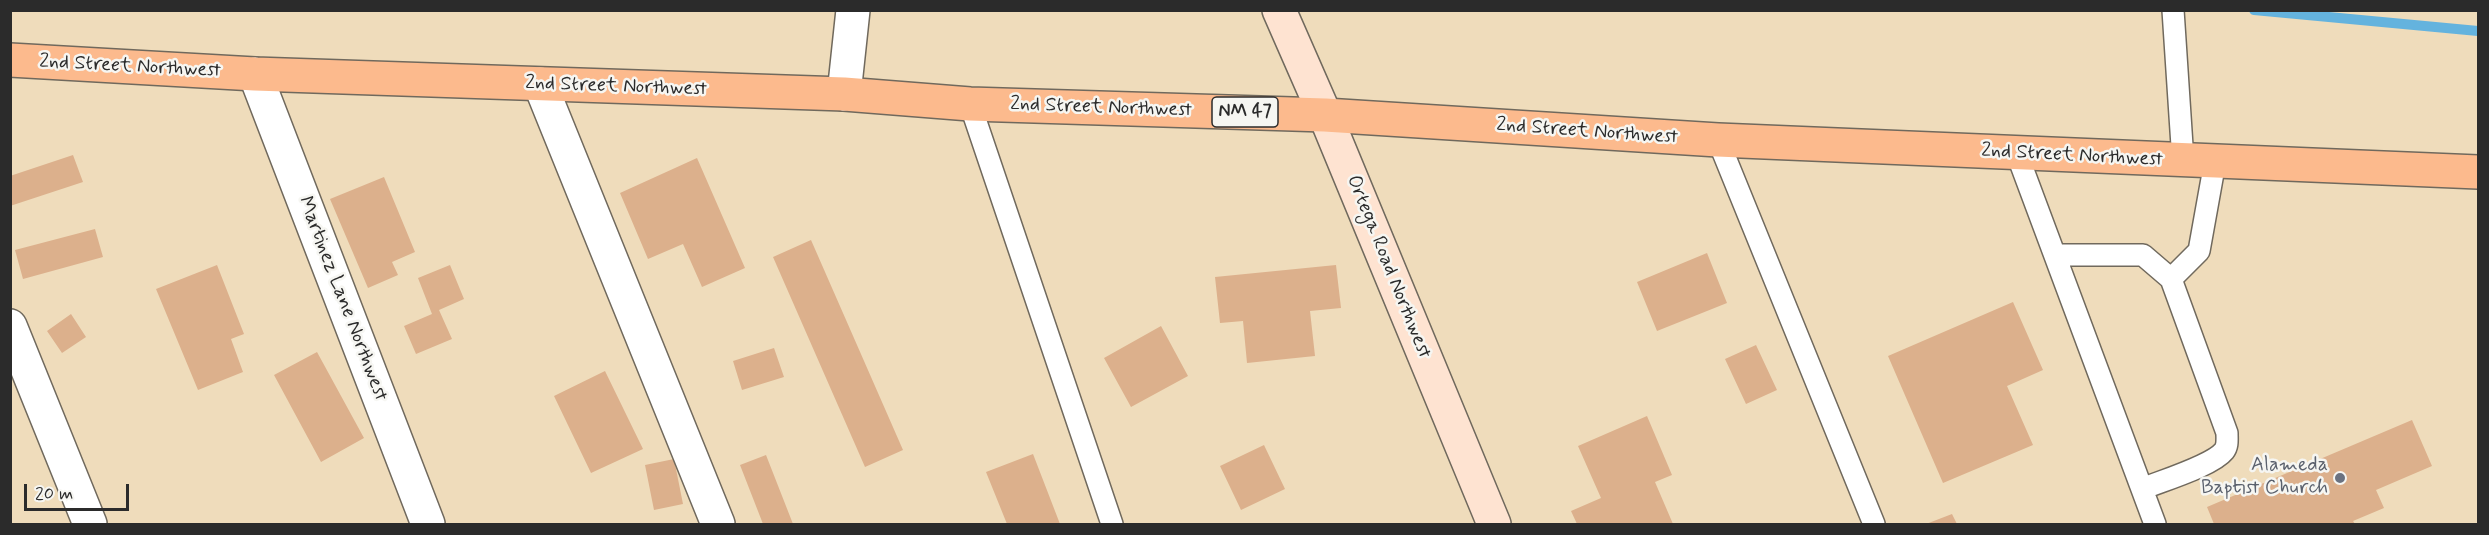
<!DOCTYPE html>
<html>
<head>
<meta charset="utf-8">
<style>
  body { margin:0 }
  #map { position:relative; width:2489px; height:535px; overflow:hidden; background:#efdcbb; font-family:Mynerve,sans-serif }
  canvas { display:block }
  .frame { position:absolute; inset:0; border:12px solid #2b2b2b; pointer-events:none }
  .scale { position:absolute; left:24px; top:484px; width:105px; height:27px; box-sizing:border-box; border:3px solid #2b2b2b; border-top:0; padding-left:8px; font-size:18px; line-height:21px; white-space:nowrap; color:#2b2b2b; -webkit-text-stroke:4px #f6f6f2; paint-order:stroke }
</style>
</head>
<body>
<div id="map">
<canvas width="2489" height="535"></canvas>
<div class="frame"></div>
<div class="scale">20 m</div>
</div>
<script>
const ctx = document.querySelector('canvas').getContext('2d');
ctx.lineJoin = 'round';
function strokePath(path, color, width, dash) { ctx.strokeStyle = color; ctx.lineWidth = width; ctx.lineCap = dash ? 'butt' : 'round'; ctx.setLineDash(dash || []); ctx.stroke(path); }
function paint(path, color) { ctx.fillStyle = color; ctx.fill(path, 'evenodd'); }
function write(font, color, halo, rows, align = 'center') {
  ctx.font = font + ' Mynerve,sans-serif'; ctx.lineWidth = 5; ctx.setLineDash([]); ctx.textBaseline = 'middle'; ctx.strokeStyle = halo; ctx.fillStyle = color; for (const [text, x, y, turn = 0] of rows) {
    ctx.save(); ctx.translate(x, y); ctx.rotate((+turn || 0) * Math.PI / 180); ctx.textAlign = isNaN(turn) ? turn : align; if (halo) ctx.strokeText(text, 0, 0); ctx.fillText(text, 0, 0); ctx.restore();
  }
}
strokePath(new Path2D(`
  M2254,10L2478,31`), '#64b3de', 10);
paint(new Path2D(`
  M73,155L83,182L10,206V176Z
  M697,158L745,268L702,287L683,244L648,259L620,193Z
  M384,177L415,252L392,262L398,275L368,288L330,199Z
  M95,229L103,257L23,279L15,250Z
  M811,240L903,450L865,467L773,257Z
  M1707,253L1727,303L1657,331L1637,282Z
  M217,265L244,334L231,339L243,372L198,390L156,289Z
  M450,265L464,299L439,310L452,339L416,354L404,326L432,314L418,278Z
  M1336,265L1341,308L1310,311L1315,356L1247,363L1243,321L1220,323L1215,277Z
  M2013,302L2043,370L2007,386L2033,445L1943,483L1888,356Z
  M71,314L86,337L62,353L47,331Z
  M1161,326L1188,376L1131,407L1104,358Z
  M1756,345L1777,390L1746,404L1725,359Z
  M774,348L784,377L742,390L733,361Z
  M317,352L364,438L321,462L274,375Z
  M605,371L643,449L591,473L554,396Z
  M1647,416L1672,475L1655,482L1673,524H1577L1571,511L1601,498L1578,446Z
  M2412,420L2432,466L2376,490L2384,508L2353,521L2355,524H2214L2207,507Z
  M1264,445L1285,489L1241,510L1220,466Z
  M1033,454L1060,524H1007L986,472Z
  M766,455L793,524H763L740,465Z
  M674,459L683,504L654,510L645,465Z
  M1952,514L1957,524H1926Z`), '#dcb08c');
const lane = new Path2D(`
  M2173,10L2183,161
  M970,104L1112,524
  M1718,140L1874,524
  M2017,154L2155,524
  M2055,255H2143L2171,279L2227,433C2227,440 2228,446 2224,451C2212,466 2161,481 2142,489
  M2171,279L2199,251L2215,162`);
const street = new Path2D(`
  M255,74L428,524
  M540,84L718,524
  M844,94L853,10
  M10,326L90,524`);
const secondary = new Path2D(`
  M1279,10L1325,115L1494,524`);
const primary = new Path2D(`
  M10,60L255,74L844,94L970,104L1325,115L1718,140L2478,172`);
strokePath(lane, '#70695d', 24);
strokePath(street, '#70695d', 36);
strokePath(secondary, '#70695d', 36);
strokePath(primary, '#70695d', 36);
strokePath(lane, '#fff', 21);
strokePath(street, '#fff', 33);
strokePath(secondary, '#fee3d1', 33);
strokePath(primary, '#fcba8d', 33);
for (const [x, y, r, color] of [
  [2340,478,6,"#6b7280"]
]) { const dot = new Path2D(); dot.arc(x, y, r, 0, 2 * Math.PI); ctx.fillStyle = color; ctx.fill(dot); strokePath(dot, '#f6f6f2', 2); }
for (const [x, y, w] of [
  [1245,112,66]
]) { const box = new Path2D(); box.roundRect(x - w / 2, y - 15, w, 30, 4.5); ctx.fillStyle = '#f6f6f2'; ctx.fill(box); strokePath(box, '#2b2b2b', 1.5); }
write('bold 18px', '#2b2b2b', null, [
  ["NM 47",1245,112]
]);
write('20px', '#2b2b2b', '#f6f6f2', [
  ["2nd Street Northwest",130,67,3],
  ["2nd Street Northwest",616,87,2],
  ["2nd Street Northwest",1101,108,2],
  ["2nd Street Northwest",1587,132,4],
  ["2nd Street Northwest",2072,156,3],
  ["Ortega Road Northwest",1388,267,68],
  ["Martinez Lane Northwest",342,299,69]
]);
write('20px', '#5b616d', '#f6f6f2', [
  ["Alameda",2328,466],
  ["Baptist Church",2328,489]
], 'right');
</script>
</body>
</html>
